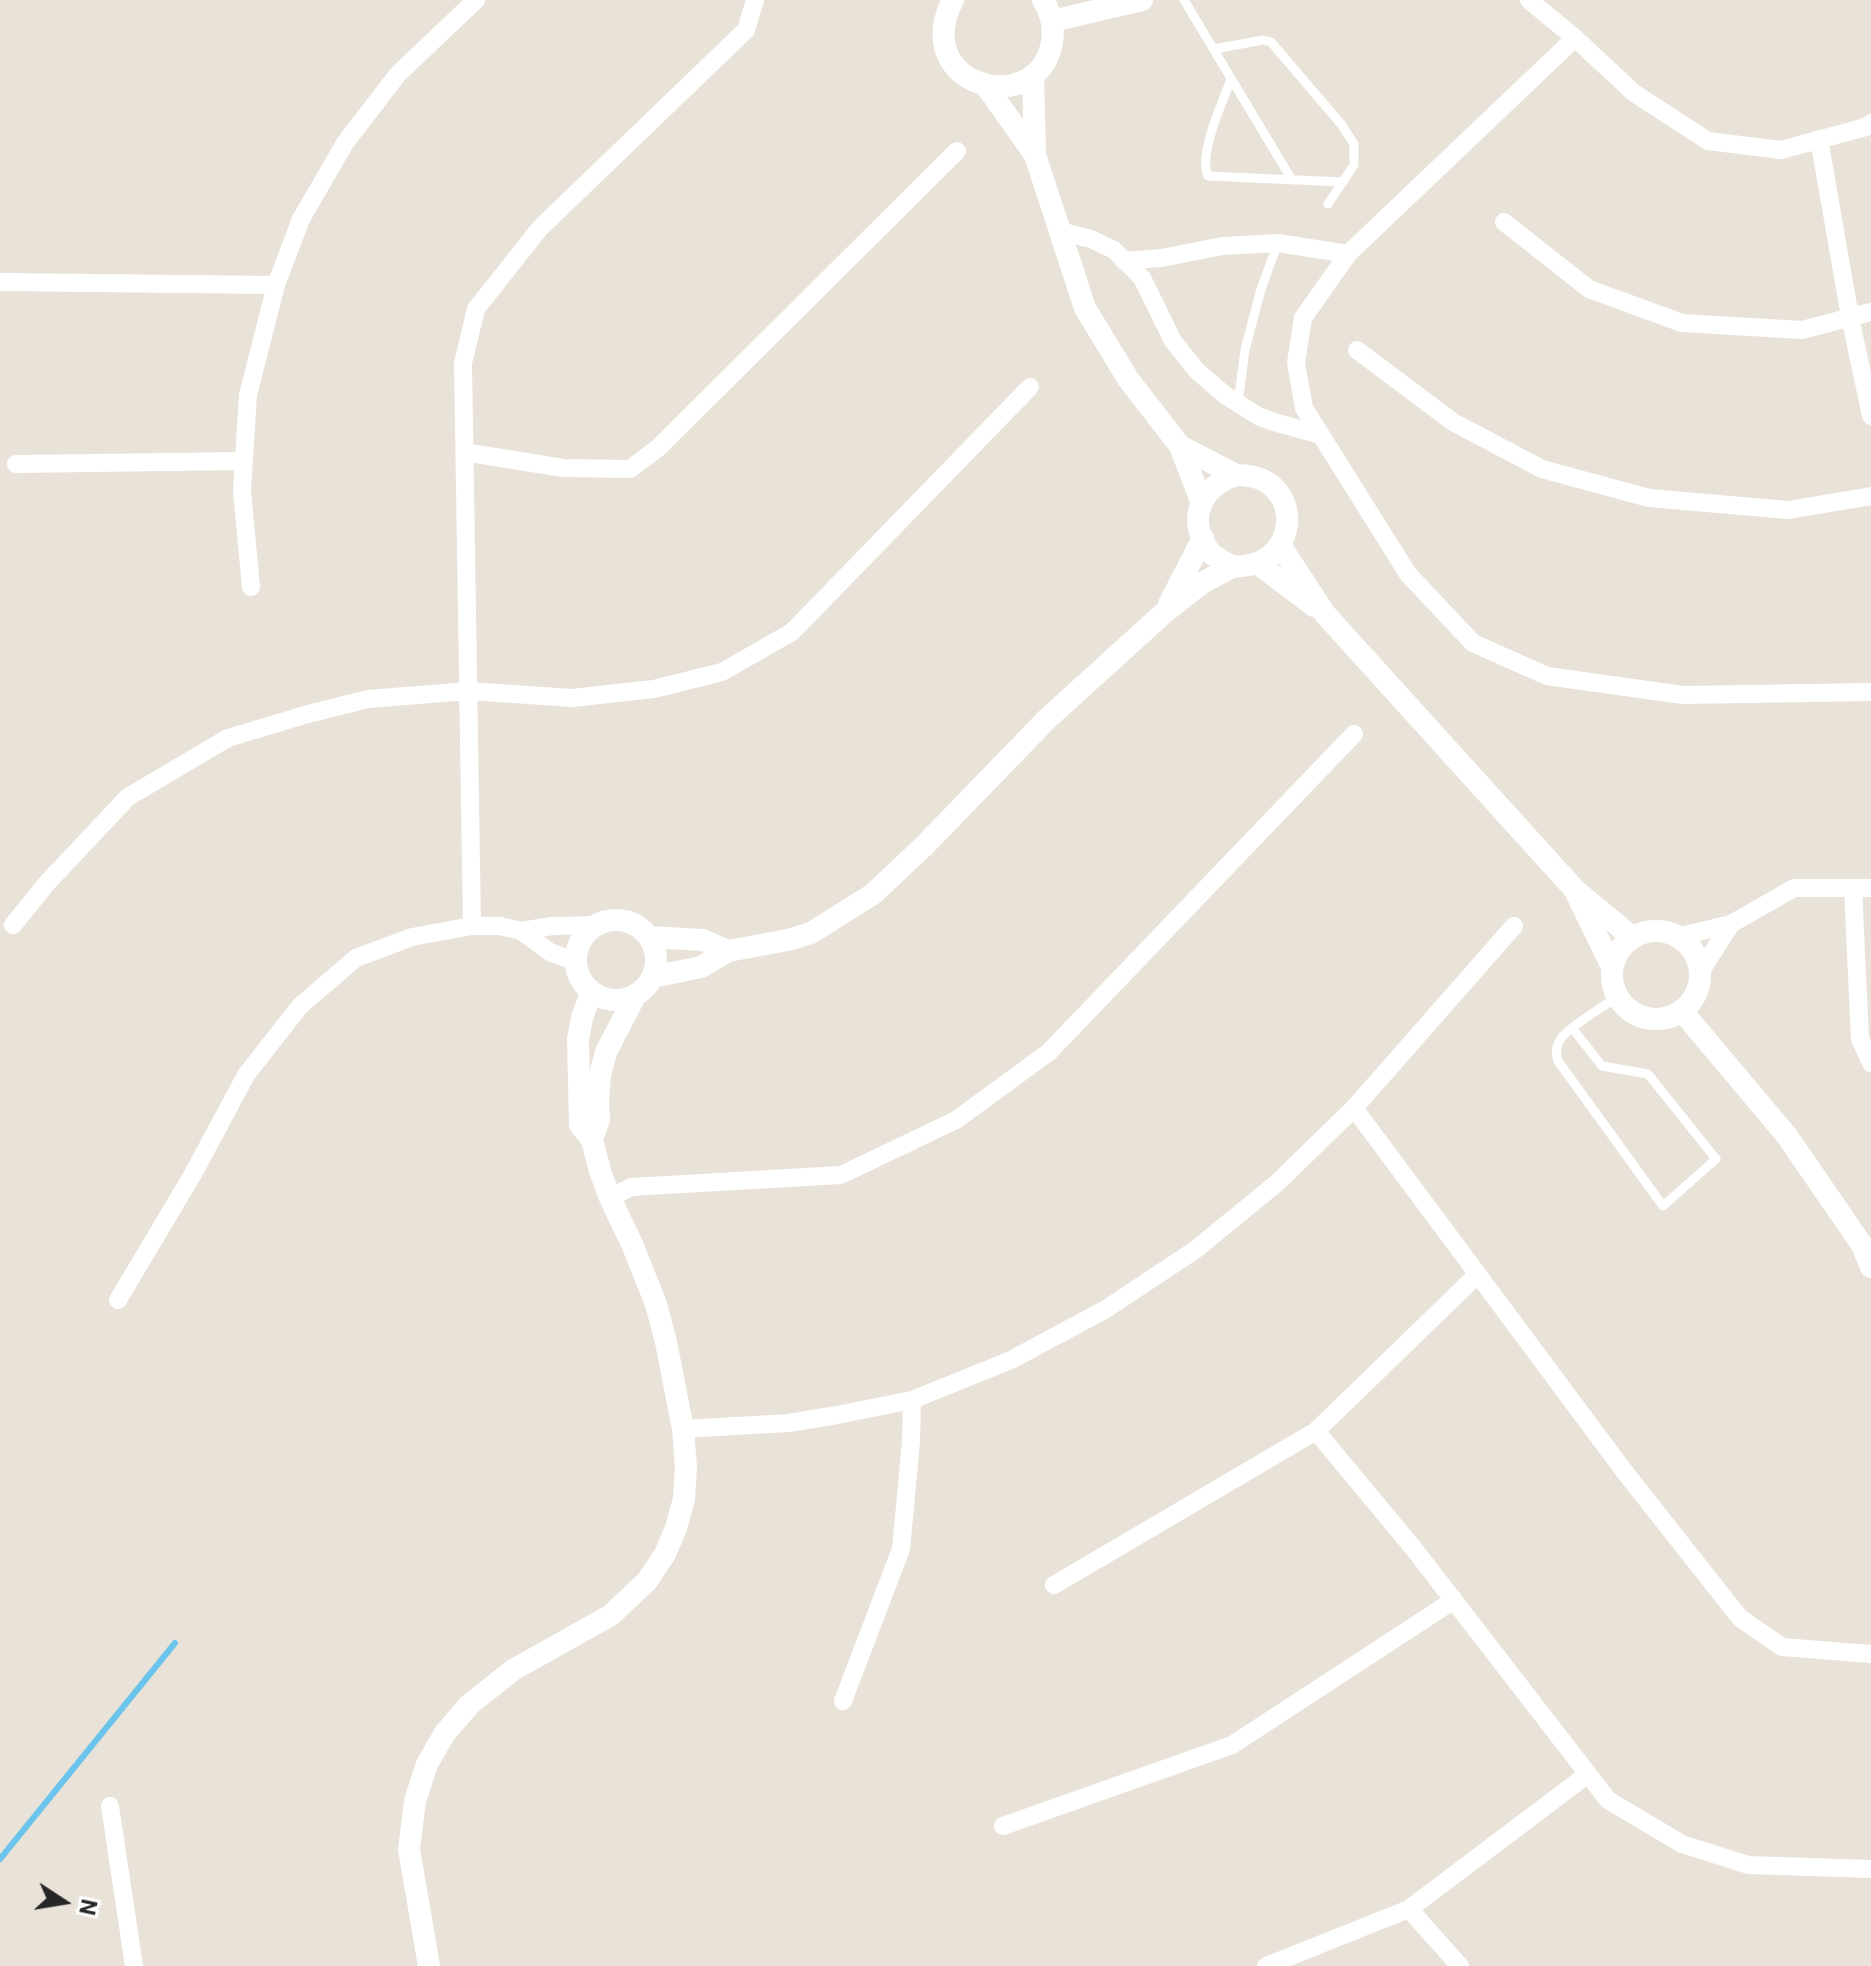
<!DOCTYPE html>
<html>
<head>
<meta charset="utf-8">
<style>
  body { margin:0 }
  #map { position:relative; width:1871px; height:1966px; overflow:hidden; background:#e9e2d8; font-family:Roboto,sans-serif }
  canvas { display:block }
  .north { position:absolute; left:24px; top:1862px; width:80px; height:80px; -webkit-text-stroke:6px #fff; paint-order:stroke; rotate:102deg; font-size:22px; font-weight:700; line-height:32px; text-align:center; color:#272727 }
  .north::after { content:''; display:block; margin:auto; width:28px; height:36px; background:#272727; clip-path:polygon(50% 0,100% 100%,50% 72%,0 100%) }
</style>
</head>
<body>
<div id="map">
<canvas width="1871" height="1966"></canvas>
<div class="north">N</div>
</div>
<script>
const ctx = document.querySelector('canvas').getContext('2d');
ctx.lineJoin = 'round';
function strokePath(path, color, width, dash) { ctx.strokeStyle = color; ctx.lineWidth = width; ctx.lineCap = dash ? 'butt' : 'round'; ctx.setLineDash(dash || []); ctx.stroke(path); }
strokePath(new Path2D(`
  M0,1859L175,1643`), '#6bc4eb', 6);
strokePath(new Path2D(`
  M1184,0L1292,180
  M1214,49L1263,40L1271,42L1341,124L1354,144V165L1328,204
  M1231,79C1223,101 1198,155 1208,176L1343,182
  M1238,403L1245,350L1261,289L1278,243
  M1573,1029L1602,1066L1648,1074L1716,1159L1663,1206L1558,1061C1555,1052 1556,1044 1563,1036C1574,1024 1603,1007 1617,997`), '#fff', 9);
strokePath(new Path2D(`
  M1529,0L1575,38L1634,93L1708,141L1781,150L1866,127L1871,123
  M1575,38L1348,254L1303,318L1296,363L1304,408L1408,574L1473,643L1547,676L1683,695L1871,692
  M1819,139L1850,317L1871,416
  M1504,222L1589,289L1682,323L1802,330L1871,312
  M1060,231L1091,239L1114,250L1142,278L1173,341L1197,371L1225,395L1258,416L1274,422L1321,435
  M1124,261L1161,258L1223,246L1278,243L1348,254
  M0,282L276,285
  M1357,350L1453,422L1542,469L1649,498L1788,510L1871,496
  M464,452L563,468L630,469L658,448L957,151
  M16,464L244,461
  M251,587L242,491L248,395L276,285L301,219L345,143L398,74L476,0
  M1853,888L1860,1039L1871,1063
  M13,925L47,883L128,797L228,738L308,714L368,699L469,691L572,698L654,689L722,672L792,632L1030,387
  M472,926L463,363L476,309L540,228L746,30L755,0
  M521,931L552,926L596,925
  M1681,936L1731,924L1794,888H1871
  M1700,972L1731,924
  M1354,1108L1624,1471L1740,1618L1782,1647L1871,1654
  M610,1198L631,1187L841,1175L956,1120L1049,1052L1354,734
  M118,1300L193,1174L246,1075L300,1006L356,958L412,937L472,926H500L521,931L550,952L576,962
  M683,1429L789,1423L837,1415L912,1400L1011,1360L1106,1309L1195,1250L1277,1183L1354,1108L1514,926
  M1316,1431L1414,1549L1608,1800L1682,1844L1748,1865L1871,1869
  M1054,1585L1316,1431L1477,1275
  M843,1701L901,1549L911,1442L912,1400
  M110,1806L134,1966
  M1003,1826L1232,1745L1454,1600
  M1409,1909L1460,1966
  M1266,1966L1409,1909L1588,1774`), '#fff', 18);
strokePath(new Path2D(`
  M953,0C909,84 1032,120 1051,47C1055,30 1052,14 1043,0
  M1052,21L1142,0
  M1033,75L1035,155
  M986,86L1035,155L1085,308L1128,379L1180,446L1201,501
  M1180,446L1236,475
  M1236,475C1251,475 1266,478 1276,490C1297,513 1287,553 1257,563C1249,566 1240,566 1232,567C1225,562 1216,558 1210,552C1186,520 1200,487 1236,475Z
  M1280,545L1325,614L1575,890L1632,937
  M1257,563L1314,606
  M1169,604L1203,538
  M1577,895L1612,967
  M576 960a40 40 0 1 1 80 0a40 40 0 1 1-80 0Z
  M1612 975a44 44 0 1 1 88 0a44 44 0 1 1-88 0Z
  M649,937L703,940L728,951
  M652,977L701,967L728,951L788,940L811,933L873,894L924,846L1047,719L1165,612L1202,583L1232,567
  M1682,1011L1787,1136L1862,1245L1871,1267
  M592,1140L599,1119L598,1100L600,1075L606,1052L635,996
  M429,1966L409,1849L415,1801L427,1764L445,1733L469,1705L513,1670L611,1615L647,1581L665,1554L676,1528L684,1499L686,1467L683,1429L666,1342L656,1304L632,1244L610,1198L600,1171L592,1140L580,1125L578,1039L582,1018L591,992`), '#fff', 22);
</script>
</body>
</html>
